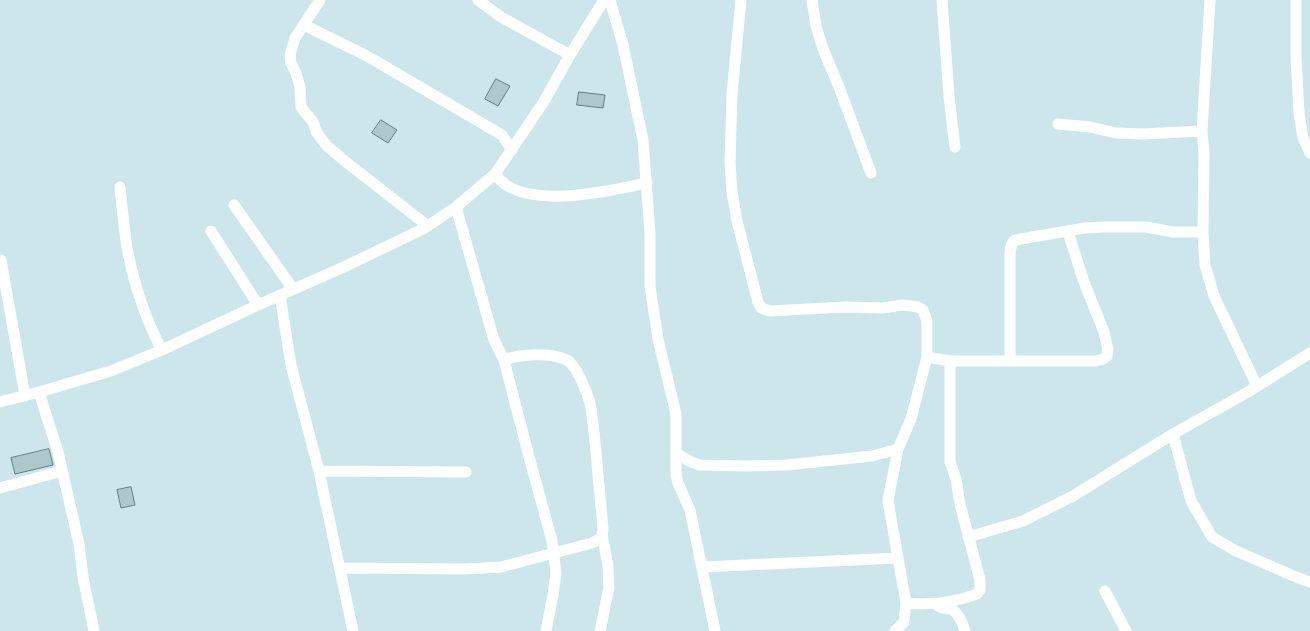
<!DOCTYPE html>
<html>
<head>
<meta charset="utf-8">
<style>
  body { margin:0 }
  canvas { display:block; background:#cce6ec }
</style>
</head>
<body>
<canvas width="1310" height="631"></canvas>
<script>
const ctx = document.querySelector('canvas').getContext('2d');
ctx.lineJoin = 'round';
function paint(path, color) { ctx.fillStyle = color; ctx.fill(path, 'evenodd'); }
function strokePath(path, color, width, dash) { ctx.strokeStyle = color; ctx.lineWidth = width; ctx.lineCap = dash ? 'butt' : 'round'; ctx.setLineDash(dash || []); ctx.stroke(path); }
const building = new Path2D(`
  M496,79L510,86L498,106L485,99Z
  M579,92L605,95L603,108L577,105Z
  M381,120L397,130L388,143L372,133Z
  M49,449L53,465L15,474L11,458Z
  M131,487L135,505L121,508L117,490Z`);
paint(building, '#adc7cc');
strokePath(building, '#657d82', 1);
strokePath(new Path2D(`
  M320,0L295,38L290,55L291,63L296,73L300,87L301,107L313,122L317,133L327,146L346,162L428,226
  M478,0L501,17L570,55
  M610,0L623,45L643,140L650,233V286L658,339L676,414V475L678,483L690,510L715,631
  M741,0L732,94L730,163L732,192L737,221L758,302L761,308L770,311L845,307L883,308L903,305L918,307L923,310L927,321V357L911,419L898,449L888,501L906,603L904,622L895,631
  M812,0L816,26L823,49L839,87L871,173
  M942,0L949,96L955,147
  M1210,0L1202,131L1204,154L1203,232L1205,265L1214,296L1257,386
  M1296,0V56L1299,113L1303,138L1310,153
  M304,25L367,56L502,135L512,150
  M1058,124L1090,127L1116,133L1142,134L1202,131
  M495,174C498,178 502,182 506,185C540,207 610,191 647,183
  M120,187C122,207 124,228 127,248C134,283 145,319 162,350
  M234,205L293,289
  M456,207L494,340L504,360L528,453L552,541L556,573L553,595L546,631
  M211,231L258,305
  M1,260L25,396
  M280,295L291,365L319,471L353,631
  M950,361H1096L1103,359L1107,356L1108,350L1104,332L1084,282L1068,232
  M1010,361V262C1010,254 1009,245 1015,240L1085,228L1103,227H1146L1173,232H1203
  M39,392L58,452L79,544L83,577L94,631
  M0,402L39,392L111,371L162,350L258,305L346,266L423,229L456,207L495,174L543,103L570,55L604,0
  M1173,434L1191,501L1212,537L1236,551L1296,577L1310,582
  M676,453L691,462L700,465L746,466L787,465L872,456L898,449
  M319,471L466,472
  M0,488L62,471
  M968,537L1023,521L1073,496L1173,434L1248,392L1310,353
  M702,567L898,558
  M340,568L465,569L501,567L592,543L601,538L603,530C601,504 598,477 596,451C594,435 593,418 590,403C587,392 577,366 567,360C551,352 520,354 504,360
  M1105,591L1126,631
  M906,603C930,605 954,603 977,594L980,590V580L960,504L956,479L950,462V361L927,357
  M936,604C941,609 945,608 951,609C958,612 963,624 965,631
  M600,631L609,587L608,566L602,534`), '#fff', 11);
</script>
</body>
</html>
